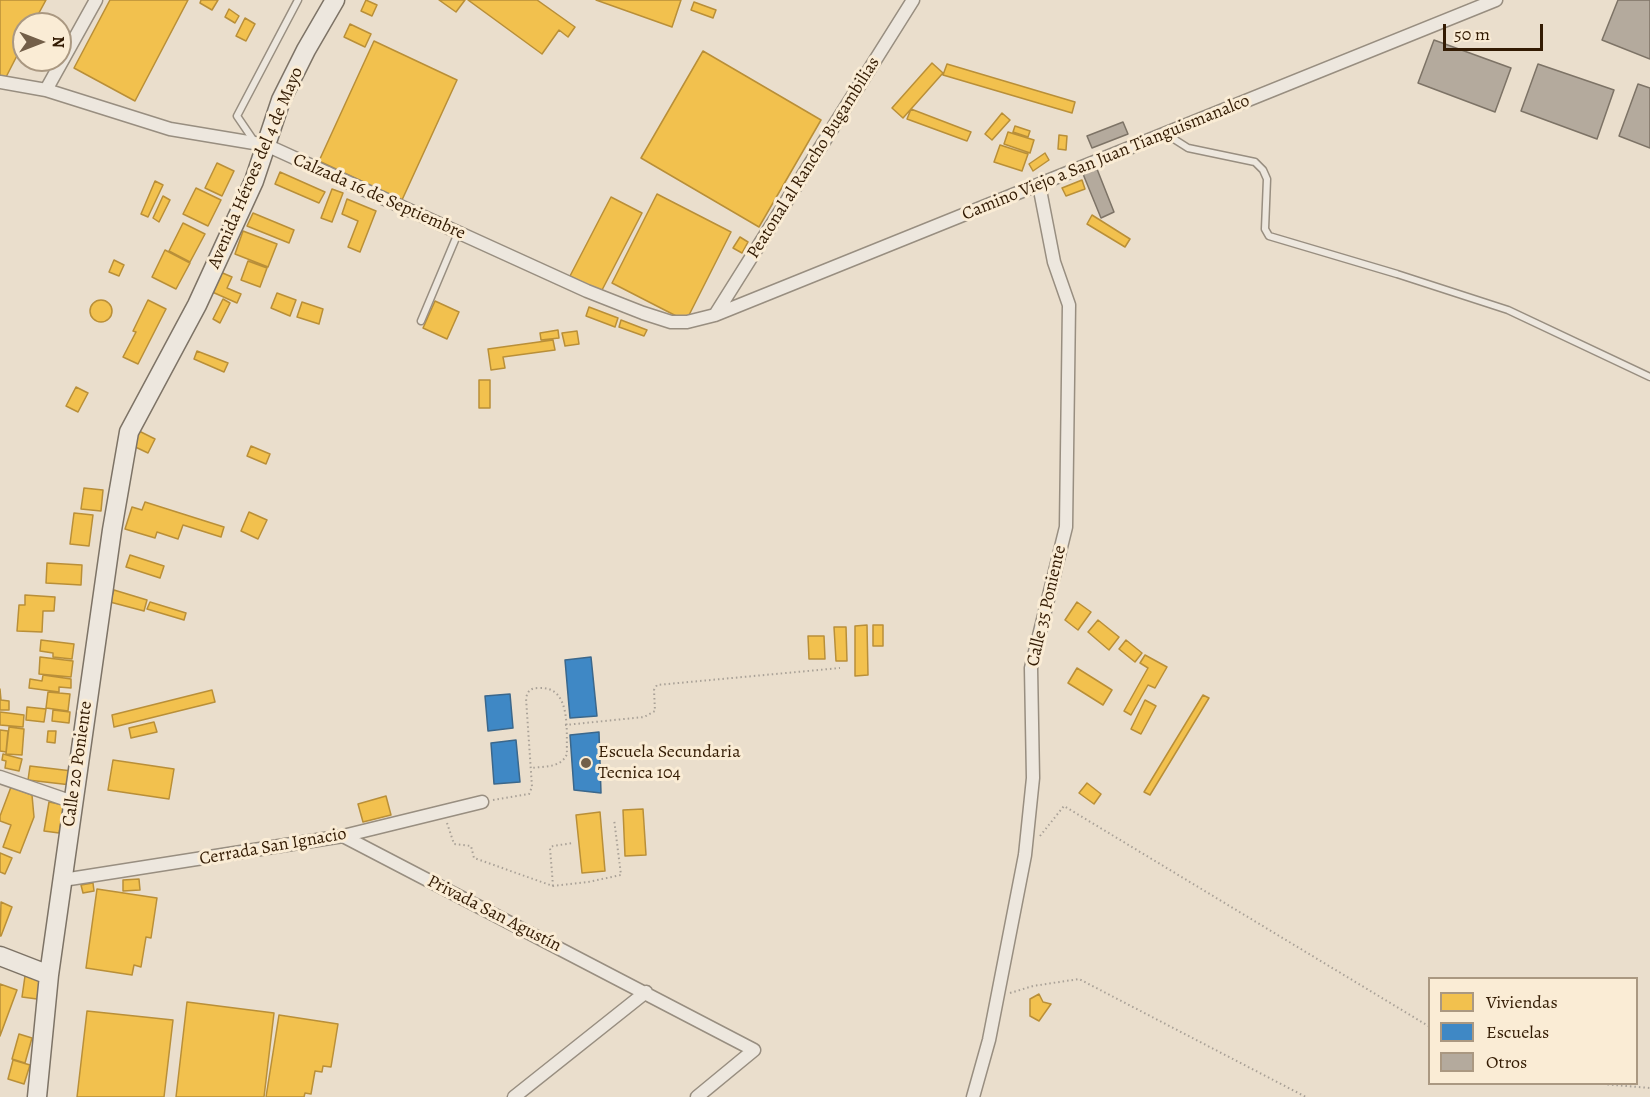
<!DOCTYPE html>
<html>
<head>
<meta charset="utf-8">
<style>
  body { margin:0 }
  #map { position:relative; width:1650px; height:1097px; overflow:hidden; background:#eadecc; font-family:Alegreya,serif }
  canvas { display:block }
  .legend { position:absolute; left:1428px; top:977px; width:210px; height:108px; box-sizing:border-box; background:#faecd5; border:2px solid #aa9881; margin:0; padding:8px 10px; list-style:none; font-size:18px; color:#331b03 }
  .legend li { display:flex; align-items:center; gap:12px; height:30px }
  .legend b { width:30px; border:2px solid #aa9881 }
  .north { position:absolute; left:12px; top:12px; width:60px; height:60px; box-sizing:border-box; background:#faecd5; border:2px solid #aa9881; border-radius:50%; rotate:90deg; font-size:16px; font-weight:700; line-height:24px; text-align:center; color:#331b03 }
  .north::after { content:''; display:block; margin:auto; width:21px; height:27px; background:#735f49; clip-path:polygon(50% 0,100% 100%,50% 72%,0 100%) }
  .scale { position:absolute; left:1443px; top:24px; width:100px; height:27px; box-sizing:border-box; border:3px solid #331b03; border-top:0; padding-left:8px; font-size:18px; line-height:21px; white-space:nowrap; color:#331b03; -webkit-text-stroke:4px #faecd5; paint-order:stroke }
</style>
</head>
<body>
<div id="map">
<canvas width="1650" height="1097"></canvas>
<ul class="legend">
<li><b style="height:16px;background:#f2c14e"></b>Viviendas</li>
<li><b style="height:16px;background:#3f88c5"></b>Escuelas</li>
<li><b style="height:16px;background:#b4aa9d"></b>Otros</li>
</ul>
<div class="north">N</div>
<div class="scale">50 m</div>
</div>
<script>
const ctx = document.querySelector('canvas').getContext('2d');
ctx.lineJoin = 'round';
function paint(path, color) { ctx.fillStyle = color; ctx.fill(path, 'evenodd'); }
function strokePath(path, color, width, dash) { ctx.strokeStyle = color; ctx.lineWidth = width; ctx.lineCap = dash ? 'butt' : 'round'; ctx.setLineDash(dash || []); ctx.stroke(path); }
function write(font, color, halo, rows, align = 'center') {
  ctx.font = font + ' Alegreya,serif'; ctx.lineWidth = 6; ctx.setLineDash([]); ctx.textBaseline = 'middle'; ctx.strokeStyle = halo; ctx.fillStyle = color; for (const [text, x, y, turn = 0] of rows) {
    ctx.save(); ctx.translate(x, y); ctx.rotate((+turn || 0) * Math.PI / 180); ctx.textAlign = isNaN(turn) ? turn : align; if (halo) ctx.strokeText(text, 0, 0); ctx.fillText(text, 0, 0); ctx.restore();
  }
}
const homes = new Path2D(`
  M0,0H46L33,24H24V42L4,81L0,79Z
  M110,0H188L135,101L74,68Z
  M201,0H218L212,10L200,3Z
  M366,0L377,5L372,16L361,11Z
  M439,0H465L456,12Z
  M468,0H537L575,27L568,37L559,30L542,54Z
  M596,0H681L672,27Z
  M694,2L716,10L713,18L691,10Z
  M229,9L239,16L235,23L225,17Z
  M245,18L255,24L246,41L236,36Z
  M350,24L371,34L365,47L344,37Z
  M374,41L457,80L402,200L319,161Z
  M703,51L821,120L759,227L641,158Z
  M932,63L943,73L903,118L892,108Z
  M947,64L1075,102L1072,113L943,75Z
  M911,109L971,132L967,141L907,119Z
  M1002,113L1010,120L992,140L985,134Z
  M1015,126L1030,131L1028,137L1013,132Z
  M1008,132L1034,140L1030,153L1004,144Z
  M1059,135L1067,136L1066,150L1058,149Z
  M1000,145L1028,154L1022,171L994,162Z
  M1045,153L1049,160L1033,171L1029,164Z
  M217,163L234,171L222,196L205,188Z
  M280,172L325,192L319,203L275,184Z
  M1082,180L1085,189L1066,196L1062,188Z
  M155,181L163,185L148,217L141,214Z
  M196,188L221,200L208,226L183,214Z
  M332,189L343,193L332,222L321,218Z
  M657,194L731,232L686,321L612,283Z
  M163,196L170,200L159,222L153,218Z
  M611,197L642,213L601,292L570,276Z
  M347,199L376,211L360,252L348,247L358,221L342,214Z
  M253,213L294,230L289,243L247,226Z
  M1092,215L1130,239L1125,247L1087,224Z
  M183,223L205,234L190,262L169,251Z
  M243,231L277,244L268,267L235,254Z
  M740,237L748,242L742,253L733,248Z
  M165,250L190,263L176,289L152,277Z
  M114,260L124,265L119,276L109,272Z
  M248,261L267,268L260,287L241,280Z
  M218,271L232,277L227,288L241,294L237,303L210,291Z
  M277,293L296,300L290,316L271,308Z
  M223,299L230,303L220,323L213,319Z
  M90 311a11 11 0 1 1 22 0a11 11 0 1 1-22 0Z
  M148,300L166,309L138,364L123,357L136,332L133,331Z
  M435,301L459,312L447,339L423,328Z
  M302,302L323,309L319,324L297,317Z
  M589,307L618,318L615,327L586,316Z
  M621,320L647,330L644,336L619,327Z
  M558,330L559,338L541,340L540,333Z
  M577,331L579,344L565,346L562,333Z
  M553,340L555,350L503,357L505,368L491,370L488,349Z
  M197,351L228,363L224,372L194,359Z
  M479,380H490V408H479Z
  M76,387L88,393L78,412L66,406Z
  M135,429L155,439L148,453L129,444Z
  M251,446L270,454L266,464L247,456Z
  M84,488L103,490L101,511L81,509Z
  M145,502L224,527L221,537L183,525L178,539L157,532L155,538L125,529L132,507L142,510Z
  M249,512L267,520L258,539L241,531Z
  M74,513L93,515L89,546L70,544Z
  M130,555L164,566L160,578L126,567Z
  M47,563L82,565L81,585L46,583Z
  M114,590L147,600L144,611L110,602Z
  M25,595L55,597L54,611H43L42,632L17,631L19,605H25Z
  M150,602L186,613L184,620L147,609Z
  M1077,602L1091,612L1078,630L1065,620Z
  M1098,620L1119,637L1109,650L1088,632Z
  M867,625L868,675L855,676V626Z
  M873,625H883V646H873Z
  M834,627H846L847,661H836Z
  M808,636H824L825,659H809Z
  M41,640L74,644L72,659L53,657V653L40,651Z
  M1126,640L1142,653L1135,662L1119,649Z
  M1145,655L1167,667L1155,688L1148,685L1131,715L1124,711L1148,668L1140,663Z
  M40,657L73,661L71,677L39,674Z
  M1077,668L1112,690L1103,705L1068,683Z
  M43,675L71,679V688L59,687V692L29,688L30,679L42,681Z
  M0,689L1,700L9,701V710H0Z
  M212,690L215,702L114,727L112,715Z
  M48,692L70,694L68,711L46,708Z
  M1203,695L1209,698L1150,795L1144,792Z
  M1145,700L1156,706L1141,734L1131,729Z
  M27,707L46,709L44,722L26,720Z
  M53,710L70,712L69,723L52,721Z
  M0,712L24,715L23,727L0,725Z
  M154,722L157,732L131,738L129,728Z
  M9,727L24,729L22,755L6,754Z
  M0,730L8,731L6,752L0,751Z
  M48,731H56L55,743L47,742Z
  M3,754L22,759L19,771L5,768L6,761L2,760Z
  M113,760L174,769L169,799L108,790Z
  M30,766L72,771L71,785L28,780Z
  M1087,783L1101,794L1094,804L1079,793Z
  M11,787L32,795L34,817L20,853L3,847L11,825L0,821V816Z
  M386,796L391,815L363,822L358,804Z
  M49,802L64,805L59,833L44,831Z
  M643,809L646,855L625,856L623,810Z
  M600,812L605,871L582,873L576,815Z
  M0,853L12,858L5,874L0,872Z
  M139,879L140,890L123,891V880Z
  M93,883L94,891L83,893L81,885Z
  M97,889L157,898L151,938L146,937L141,967L134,965L132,975L86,968Z
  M1,902L12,907L1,936H0Z
  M25,976L40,978L37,999L22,997Z
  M0,984L17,990L0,1036Z
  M1039,994L1043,1002L1051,1004L1039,1021L1030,1016V999Z
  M187,1002L274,1013L264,1097H176Z
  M87,1011L173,1020L164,1097H77Z
  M279,1015L338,1024L331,1067L323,1066L322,1072L315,1071L311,1094L305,1093L304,1097H266Z
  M19,1034L32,1038L25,1063L12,1059Z
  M13,1060L30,1065L24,1084L8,1079Z`);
paint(homes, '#f2c14e');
strokePath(homes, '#b98f38', 1.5);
const schools = new Path2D(`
  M591,657L597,716L570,718L565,660Z
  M510,694L513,728L488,731L485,696Z
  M599,732L601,793L574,790L570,735Z
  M516,740L520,782L494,784L491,743Z`);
paint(schools, '#3f88c5');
strokePath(schools, '#3b678b', 1.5);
const building = new Path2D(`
  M1618,0H1650V59L1602,40Z
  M1434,40L1511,68L1495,112L1418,83Z
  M1538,64L1614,90L1597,139L1521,111Z
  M1638,84L1650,88V148L1619,136Z
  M1123,122L1128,134L1092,148L1087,136Z
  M1097,169L1114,212L1101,218L1083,174Z`);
paint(building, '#b4aa9d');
strokePath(building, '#7d7366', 1.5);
const lane = new Path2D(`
  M1166,134L1188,148L1255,162L1263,170L1267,179L1265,229L1269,236L1397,274L1508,310L1650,377
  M254,141L237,116L298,0
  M421,321L458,233`);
const street = new Path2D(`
  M0,82L46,90L170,129L266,145L587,291L643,313L671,322H687L715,315L1496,0
  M46,90L96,0
  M715,315L913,0
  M0,777L73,802
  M343,836L754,1050L697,1097
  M63,880L343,836L482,802
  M514,1097L646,992
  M973,1097L989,1040L1025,855L1033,778L1031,668L1066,527L1069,305L1054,262L1039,185`);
const secondary = new Path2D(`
  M0,956L49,975
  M37,1097L49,975L112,530L129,432L197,305L254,181L281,100L306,50L335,0`);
strokePath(lane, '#988e80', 9);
strokePath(street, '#988e80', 15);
strokePath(secondary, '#7d7366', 21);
strokePath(new Path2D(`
  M565,725L644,717L655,711L654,690L657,685L840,668
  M493,800L529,794L532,787L526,698C528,690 531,688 539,688C572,686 566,732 567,754C561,768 545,766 532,768
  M447,823L454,844L471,846L474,858L553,886L588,882L621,875L614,819
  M1040,836L1064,806L1430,1027
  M553,886L550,848L553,846L573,843
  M1010,993L1033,986L1079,979L1306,1097
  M1603,1084L1650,1088`), '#a9a197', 2, [1.5, 3]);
strokePath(lane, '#ede7de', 6);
strokePath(street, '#ede7de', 12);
strokePath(secondary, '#ede7de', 18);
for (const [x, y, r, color] of [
  [586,763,6,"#735f49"]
]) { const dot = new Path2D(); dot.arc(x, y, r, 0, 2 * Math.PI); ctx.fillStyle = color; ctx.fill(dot); strokePath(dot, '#faecd5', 2); }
write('18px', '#331b03', '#faecd5', [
  ["Peatonal al Rancho Bugambilias",814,158,-58],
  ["Camino Viejo a San Juan Tianguismanalco",1106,158,-22],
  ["Avenida Héroes del 4 de Mayo",256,168,-67],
  ["Calzada 16 de Septiembre",379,197,24],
  ["Calle 35 Poniente",1047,606,-77],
  ["Calle 20 Poniente",78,764,-82],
  ["Cerrada San Ignacio",273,847,-10],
  ["Privada San Agustín",494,914,27]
]);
write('18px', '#331b03', '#faecd5', [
  ["Escuela Secundaria",598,753],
  ["Tecnica 104",598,774]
], 'left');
</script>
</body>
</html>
